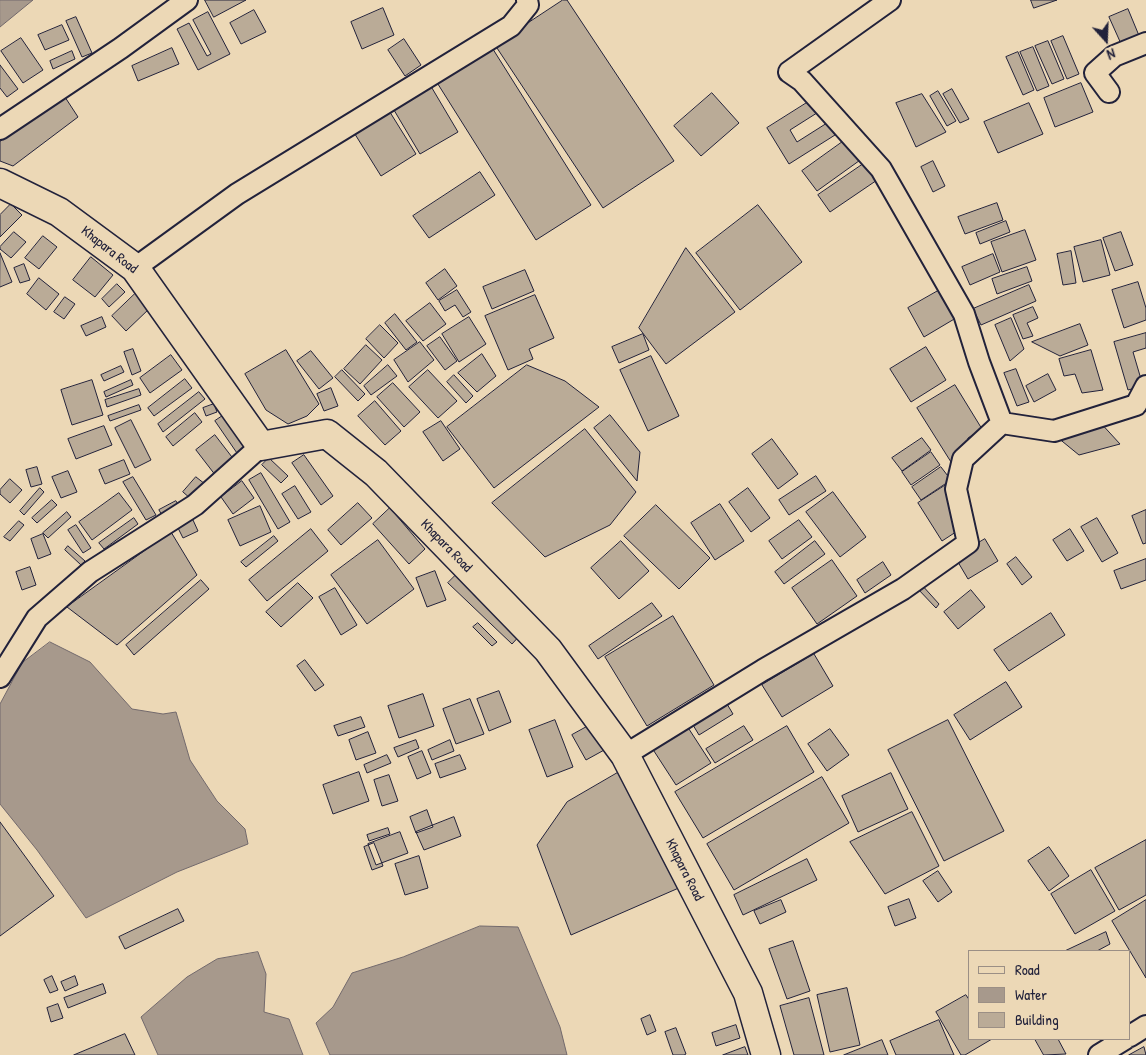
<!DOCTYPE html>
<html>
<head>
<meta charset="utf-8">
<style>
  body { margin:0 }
  #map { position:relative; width:1146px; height:1055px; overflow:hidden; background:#ecd8b6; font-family:"Patrick Hand",sans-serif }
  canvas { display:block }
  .legend { position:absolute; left:968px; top:950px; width:162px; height:90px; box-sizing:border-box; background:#ecd8b6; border:1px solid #9b8f85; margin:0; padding:6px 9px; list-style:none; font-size:15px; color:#22223b }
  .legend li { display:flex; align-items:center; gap:10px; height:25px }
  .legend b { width:25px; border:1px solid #9b8f85 }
  .north { position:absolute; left:1081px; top:15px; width:50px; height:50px; -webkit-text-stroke:4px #ecd8b6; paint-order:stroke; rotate:160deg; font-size:14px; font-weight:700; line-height:20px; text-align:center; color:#22223b }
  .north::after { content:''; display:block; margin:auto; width:18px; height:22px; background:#22223b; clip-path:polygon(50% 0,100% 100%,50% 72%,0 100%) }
</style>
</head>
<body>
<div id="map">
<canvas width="1146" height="1055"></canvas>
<ul class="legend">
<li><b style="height:6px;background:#ecd8b6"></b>Road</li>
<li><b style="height:14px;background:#a7998c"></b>Water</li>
<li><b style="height:14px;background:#baab97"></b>Building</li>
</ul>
<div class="north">N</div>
</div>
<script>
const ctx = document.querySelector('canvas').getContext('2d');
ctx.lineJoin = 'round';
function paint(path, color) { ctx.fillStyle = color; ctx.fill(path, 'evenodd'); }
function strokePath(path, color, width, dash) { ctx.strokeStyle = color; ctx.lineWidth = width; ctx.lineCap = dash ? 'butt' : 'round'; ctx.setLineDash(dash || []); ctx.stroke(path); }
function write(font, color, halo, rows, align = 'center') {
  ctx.font = font + ' "Patrick Hand",sans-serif'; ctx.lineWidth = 5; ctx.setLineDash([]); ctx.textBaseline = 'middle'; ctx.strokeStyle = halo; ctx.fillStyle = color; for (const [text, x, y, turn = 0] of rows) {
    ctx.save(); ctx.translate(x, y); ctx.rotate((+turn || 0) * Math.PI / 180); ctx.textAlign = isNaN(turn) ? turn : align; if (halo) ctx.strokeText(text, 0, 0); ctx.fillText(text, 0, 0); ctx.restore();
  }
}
const water = new Path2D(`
  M0,0H33L0,27Z
  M50,642L90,662L132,709L163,714L176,712L190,760L217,801L245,829L248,844L177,872L86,918L37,850L0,804V704L22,663Z
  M480,926L518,927L560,1027L567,1055H330L316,1023L333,1007L352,973L403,957Z
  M258,952L266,974L264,1012L289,1019L303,1055H158L141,1017L187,977L217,959Z`);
paint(water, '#a7998c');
strokePath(water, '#72696c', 1);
const building = new Path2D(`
  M205,0H246L214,17Z
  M563,0H567L674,161L603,208L495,45Z
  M1031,0H1057L1034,8Z
  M383,8L394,35L362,49L351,22Z
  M1128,9L1140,38L1122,46L1109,17Z
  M254,10L266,32L241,44L230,23Z
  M208,12L230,54L198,70L177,29L189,23L207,56L211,54L193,20Z
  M76,17L92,53L82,57L66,21Z
  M62,25L69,40L45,50L38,35Z
  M1063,36L1079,74L1067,79L1051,41Z
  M21,38L43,70L23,83L1,51Z
  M404,39L421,65L405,76L388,50Z
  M1048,41L1064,79L1052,84L1035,46Z
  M491,46L591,205L536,240L436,81Z
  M1033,47L1049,86L1037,91L1020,52Z
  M172,48L179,64L138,81L132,66Z
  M72,51L75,59L53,69L50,61Z
  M1018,52L1034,90L1023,95L1006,57Z
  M0,65L18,89L7,97L0,88Z
  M429,83L458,132L420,154L391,105Z
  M1081,83L1093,112L1055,127L1044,98Z
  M952,89L969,119L960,123L943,94Z
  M938,91L956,121L947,126L930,96Z
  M712,93L739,123L701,156L674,126Z
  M63,94L78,117L13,166L0,161V142Z
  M922,94L946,132L916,147L896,103Z
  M813,99L820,111L790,130L797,142L827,123L835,135L789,164L767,128Z
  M1029,103L1043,134L998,153L984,122Z
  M388,109L416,154L381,176L353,131Z
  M855,133L870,153L817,191L802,171Z
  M875,156L883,176L830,212L818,195Z
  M933,161L945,186L933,192L921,167Z
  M480,172L495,195L429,238L413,216Z
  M997,203L1003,220L965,234L958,217Z
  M11,204L22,215L0,237V215Z
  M758,205L802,262L740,310L696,253Z
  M1006,221L1010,232L980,244L976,233Z
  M1025,230L1036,260L1002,272L991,242Z
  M14,232L26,242L11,258L0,249V247Z
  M1121,232L1133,265L1115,271L1103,238Z
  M43,236L57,247L39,269L25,258Z
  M1101,240L1110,275L1083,282L1074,247Z
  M686,248L735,312L666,364L639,328Z
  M1071,251L1076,283L1063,285L1057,254Z
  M0,253L12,282L0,287Z
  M993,254L1000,272L970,285L962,267Z
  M91,257L113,275L95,297L73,280Z
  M24,264L30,280L20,283L14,268Z
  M1027,267L1032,281L997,294L992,279Z
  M445,269L457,286L438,300L426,283Z
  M525,270L534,291L492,309L483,287Z
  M39,278L59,294L46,310L27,294Z
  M1138,282L1146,308V320L1124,328L1112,290Z
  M117,284L125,292L109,307L102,299Z
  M1029,285L1036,301L981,325L973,309Z
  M945,287L961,315L924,337L908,308Z
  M457,290L471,312L463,317L455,305L445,311L439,301Z
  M136,293L150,308L126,331L112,316Z
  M535,295L554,338L529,349L533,359L508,370L485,316Z
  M65,297L75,304L64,319L54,312Z
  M430,303L446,324L423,341L406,321Z
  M1033,307L1038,318L1027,323L1033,336L1023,339L1013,315Z
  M395,314L417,342L406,350L385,323Z
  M102,317L106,327L86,336L81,326Z
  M469,317L486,344L459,362L442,334Z
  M1011,318L1024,349L1010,361L995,325Z
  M1080,324L1088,345L1060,356L1032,342Z
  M380,325L398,343L384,358L366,339Z
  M1146,333V348L1133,352L1143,386L1128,390L1114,342Z
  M643,334L649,350L619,363L612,347Z
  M440,337L457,361L445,370L427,346Z
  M420,342L434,360L408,382L394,360Z
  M366,345L382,360L360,384L344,369Z
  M926,347L946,380L911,402L890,369Z
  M133,349L141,371L132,375L124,352Z
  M286,350L319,404L307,416L288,424L266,410L245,374Z
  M1091,350L1103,390L1082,393L1075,374L1064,376L1059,359Z
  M311,351L333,378L319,389L297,361Z
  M482,354L496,376L477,392L458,373Z
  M171,355L182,370L150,393L140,378Z
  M651,356L679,416L648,431L620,370Z
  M388,365L397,376L371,395L364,386Z
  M527,365L565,381L599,407L494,488L447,427Z
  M121,366L124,372L104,381L101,375Z
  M1016,369L1029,402L1017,406L1004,373Z
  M342,370L365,394L358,401L335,377Z
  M428,370L457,401L438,418L409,387Z
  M1048,374L1056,390L1034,402L1026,386Z
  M454,375L473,396L466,403L447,382Z
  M185,379L192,388L154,416L148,408Z
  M92,380L103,415L72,425L61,390Z
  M131,380L133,385L106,397L104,392Z
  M393,383L420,412L404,427L377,397Z
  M955,385L982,429L968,438L965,453L951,462L917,408Z
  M331,388L338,406L324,411L317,394Z
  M139,389L141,395L107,407L105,400Z
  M199,392L205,399L163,432L158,424Z
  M375,401L401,431L385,445L358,416Z
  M214,404L217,412L206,416L203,408Z
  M139,405L141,410L110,421L108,416Z
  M195,413L202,422L173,446L166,437Z
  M227,413L251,448L239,456L215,421Z
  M610,415L640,452L637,481L594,428Z
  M131,420L151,460L135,468L115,428Z
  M1098,420L1120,444L1079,455L1057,437Z
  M441,421L460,449L443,461L423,432Z
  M104,426L112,445L76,459L68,439Z
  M585,429L636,492L610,525L545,557L492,503Z
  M215,435L235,461L216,476L196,450Z
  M922,438L931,450L902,471L892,458Z
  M772,439L798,474L778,489L752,454Z
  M931,452L940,465L911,485L902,472Z
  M304,455L333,496L321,505L292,463Z
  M269,458L288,476L281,483L262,465Z
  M124,460L130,474L105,484L99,470Z
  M37,467L42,484L31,487L26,470Z
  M941,467L951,480L921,500L912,487Z
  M68,471L77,492L61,498L52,477Z
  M261,473L290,522L278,529L249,480Z
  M816,476L826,491L789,515L779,500Z
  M133,477L156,515L146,520L123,482Z
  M196,477L205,484L191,499L183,492Z
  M10,479L22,490L10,503L0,494V490Z
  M242,481L254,498L233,514L221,497Z
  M949,483L962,528L942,541L918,503Z
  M295,486L311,512L298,519L282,494Z
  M40,488L44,492L24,515L20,511Z
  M748,488L770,518L751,532L729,502Z
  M833,492L866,537L840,557L806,512Z
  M119,493L132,510L92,540L79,522Z
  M52,500L57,505L37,523L32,518Z
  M176,501L180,508L163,517L159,510Z
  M358,503L372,518L341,545L328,530Z
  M720,504L744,541L715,560L691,523Z
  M656,505L710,558L679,589L624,536Z
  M260,506L271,532L240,546L228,520Z
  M390,508L425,549L409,564L373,524Z
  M1146,510V543L1143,544L1132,516Z
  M67,512L71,517L48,538L43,533Z
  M134,518L138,524L104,549L99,543Z
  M1097,518L1118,553L1102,562L1081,527Z
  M193,520L198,531L183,538L178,528Z
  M799,520L812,537L782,559L769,541Z
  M19,521L24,525L10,541L4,537Z
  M76,525L91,548L83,553L68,530Z
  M311,529L328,551L267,601L249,580Z
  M1070,529L1084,551L1067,561L1053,540Z
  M171,532L197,575L117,645L67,607Z
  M43,534L51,554L38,559L31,539Z
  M274,536L278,541L246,567L241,562Z
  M985,539L998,561L968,579L955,557Z
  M378,540L414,589L367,624L331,575Z
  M621,541L649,571L619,599L591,568Z
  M815,541L825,554L784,584L775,572Z
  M68,546L85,561L81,565L65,550Z
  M1016,557L1032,577L1022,585L1007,564Z
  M1146,559V580L1121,589L1114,571Z
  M832,560L857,596L817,624L792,588Z
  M883,562L891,575L865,593L857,580Z
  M30,567L36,585L22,590L16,572Z
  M435,571L446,600L427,607L416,578Z
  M459,572L522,633L512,644L448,583Z
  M201,580L209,589L134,655L126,645Z
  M298,583L313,598L281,627L266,612Z
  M921,584L939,604L936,608L917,588Z
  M335,588L357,625L341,635L319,597Z
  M971,590L985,607L958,629L944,612Z
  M652,603L662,616L598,659L589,646Z
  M1051,613L1065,635L1009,671L994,650Z
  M673,616L714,685L647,726L605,657Z
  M478,623L497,642L492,646L473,627Z
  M814,654L833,686L782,717L762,685Z
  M305,660L324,685L315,691L297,666Z
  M1006,682L1022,707L970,740L954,715Z
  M499,691L511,722L489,731L477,699Z
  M423,694L434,726L399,738L388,706Z
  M470,699L484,734L456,744L443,709Z
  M724,699L733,714L699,735L690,720Z
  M361,717L365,727L338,736L334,726Z
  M555,720L573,767L547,777L529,730Z
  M948,720L1004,831L944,861L888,750Z
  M592,724L606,749L586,760L572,735Z
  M687,726L711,763L676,785L652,748Z
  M744,726L753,740L715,763L706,749Z
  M787,726L814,772L703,838L675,792Z
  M830,729L849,755L827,771L808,744Z
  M368,732L376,753L356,760L349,740Z
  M416,740L419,748L398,757L394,748Z
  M450,740L454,751L432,760L428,750Z
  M422,751L431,773L417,779L408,757Z
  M387,755L391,763L367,773L364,765Z
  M460,755L466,769L440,778L435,764Z
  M626,768L681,887L571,935L537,845L567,802Z
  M359,772L369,801L333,814L323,785Z
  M891,773L908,809L858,832L842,796Z
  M389,775L398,801L382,806L374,780Z
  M822,777L849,823L734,890L707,844Z
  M427,810L433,827L416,833L410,817Z
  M912,812L939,866L885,894L850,842Z
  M454,817L461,836L424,850L416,832Z
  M0,822L54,896L0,936Z
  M388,828L390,834L369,841L367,835Z
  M400,832L408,853L376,865L368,844Z
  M1146,840V895L1119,910L1095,868Z
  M374,843L383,866L372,870L364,847Z
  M1049,847L1069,876L1049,891L1028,861Z
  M419,856L428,888L405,895L395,864Z
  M807,859L817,880L743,915L734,895Z
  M1091,870L1115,911L1075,934L1051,894Z
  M938,871L952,892L938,902L923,881Z
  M909,899L916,918L895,926L888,907Z
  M781,900L786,912L760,924L754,911Z
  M1146,900V978L1112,921Z
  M178,909L184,921L125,949L119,937Z
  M1106,932L1110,944L1097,951H1065Z
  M793,941L810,991L787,999L769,949Z
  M52,976L58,990L50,993L44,980Z
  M75,976L78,985L65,991L61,982Z
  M103,984L106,993L68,1008L64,998Z
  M847,988L860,1045L830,1052L817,995Z
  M966,995L970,1001V1039H992L965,1055H961L936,1012Z
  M809,998L824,1055H794L780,1006Z
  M58,1004L63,1018L51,1022L47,1008Z
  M650,1015L656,1031L647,1035L641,1019Z
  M939,1020L954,1055H896L890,1041Z
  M736,1025L740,1038L716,1046L712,1033Z
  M676,1028L686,1054L684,1055H673L665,1032Z
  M125,1034L135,1055H74Z
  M1035,1039H1058L1066,1054L1044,1055Z
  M882,1040L888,1055H844Z
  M745,1047L748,1055H723Z
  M1144,1047L1146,1055H1129Z`);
paint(building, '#baab97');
strokePath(building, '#22223b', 1);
const street = new Path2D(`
  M1109,92L1095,73L1114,56L1146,43
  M0,129L121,48L187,0
  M135,268L237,194L511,26L528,5L527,0
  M1002,423L1054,431L1136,405L1146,386
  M0,677L37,618L90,572L195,505L261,446
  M625,755L763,670L903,589L968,543L956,489L963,459L1002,423L979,362L964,314L881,169L802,81L789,72L890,0
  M1130,1036L1146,1026
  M1099,1055L1125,1039`);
const secondary = new Path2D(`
  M0,183L59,212L135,268L261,446L327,434L376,473L548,650L625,755L748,993L766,1055`);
strokePath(street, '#22223b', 24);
strokePath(secondary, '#22223b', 31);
strokePath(street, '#ecd8b6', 20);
strokePath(secondary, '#ecd8b6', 28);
write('14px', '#22223b', '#ecd8b6', [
  ["Khapara Road",109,250,38],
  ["Khapara Road",446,546,46],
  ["Khapara Road",684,870,63]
]);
</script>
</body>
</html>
